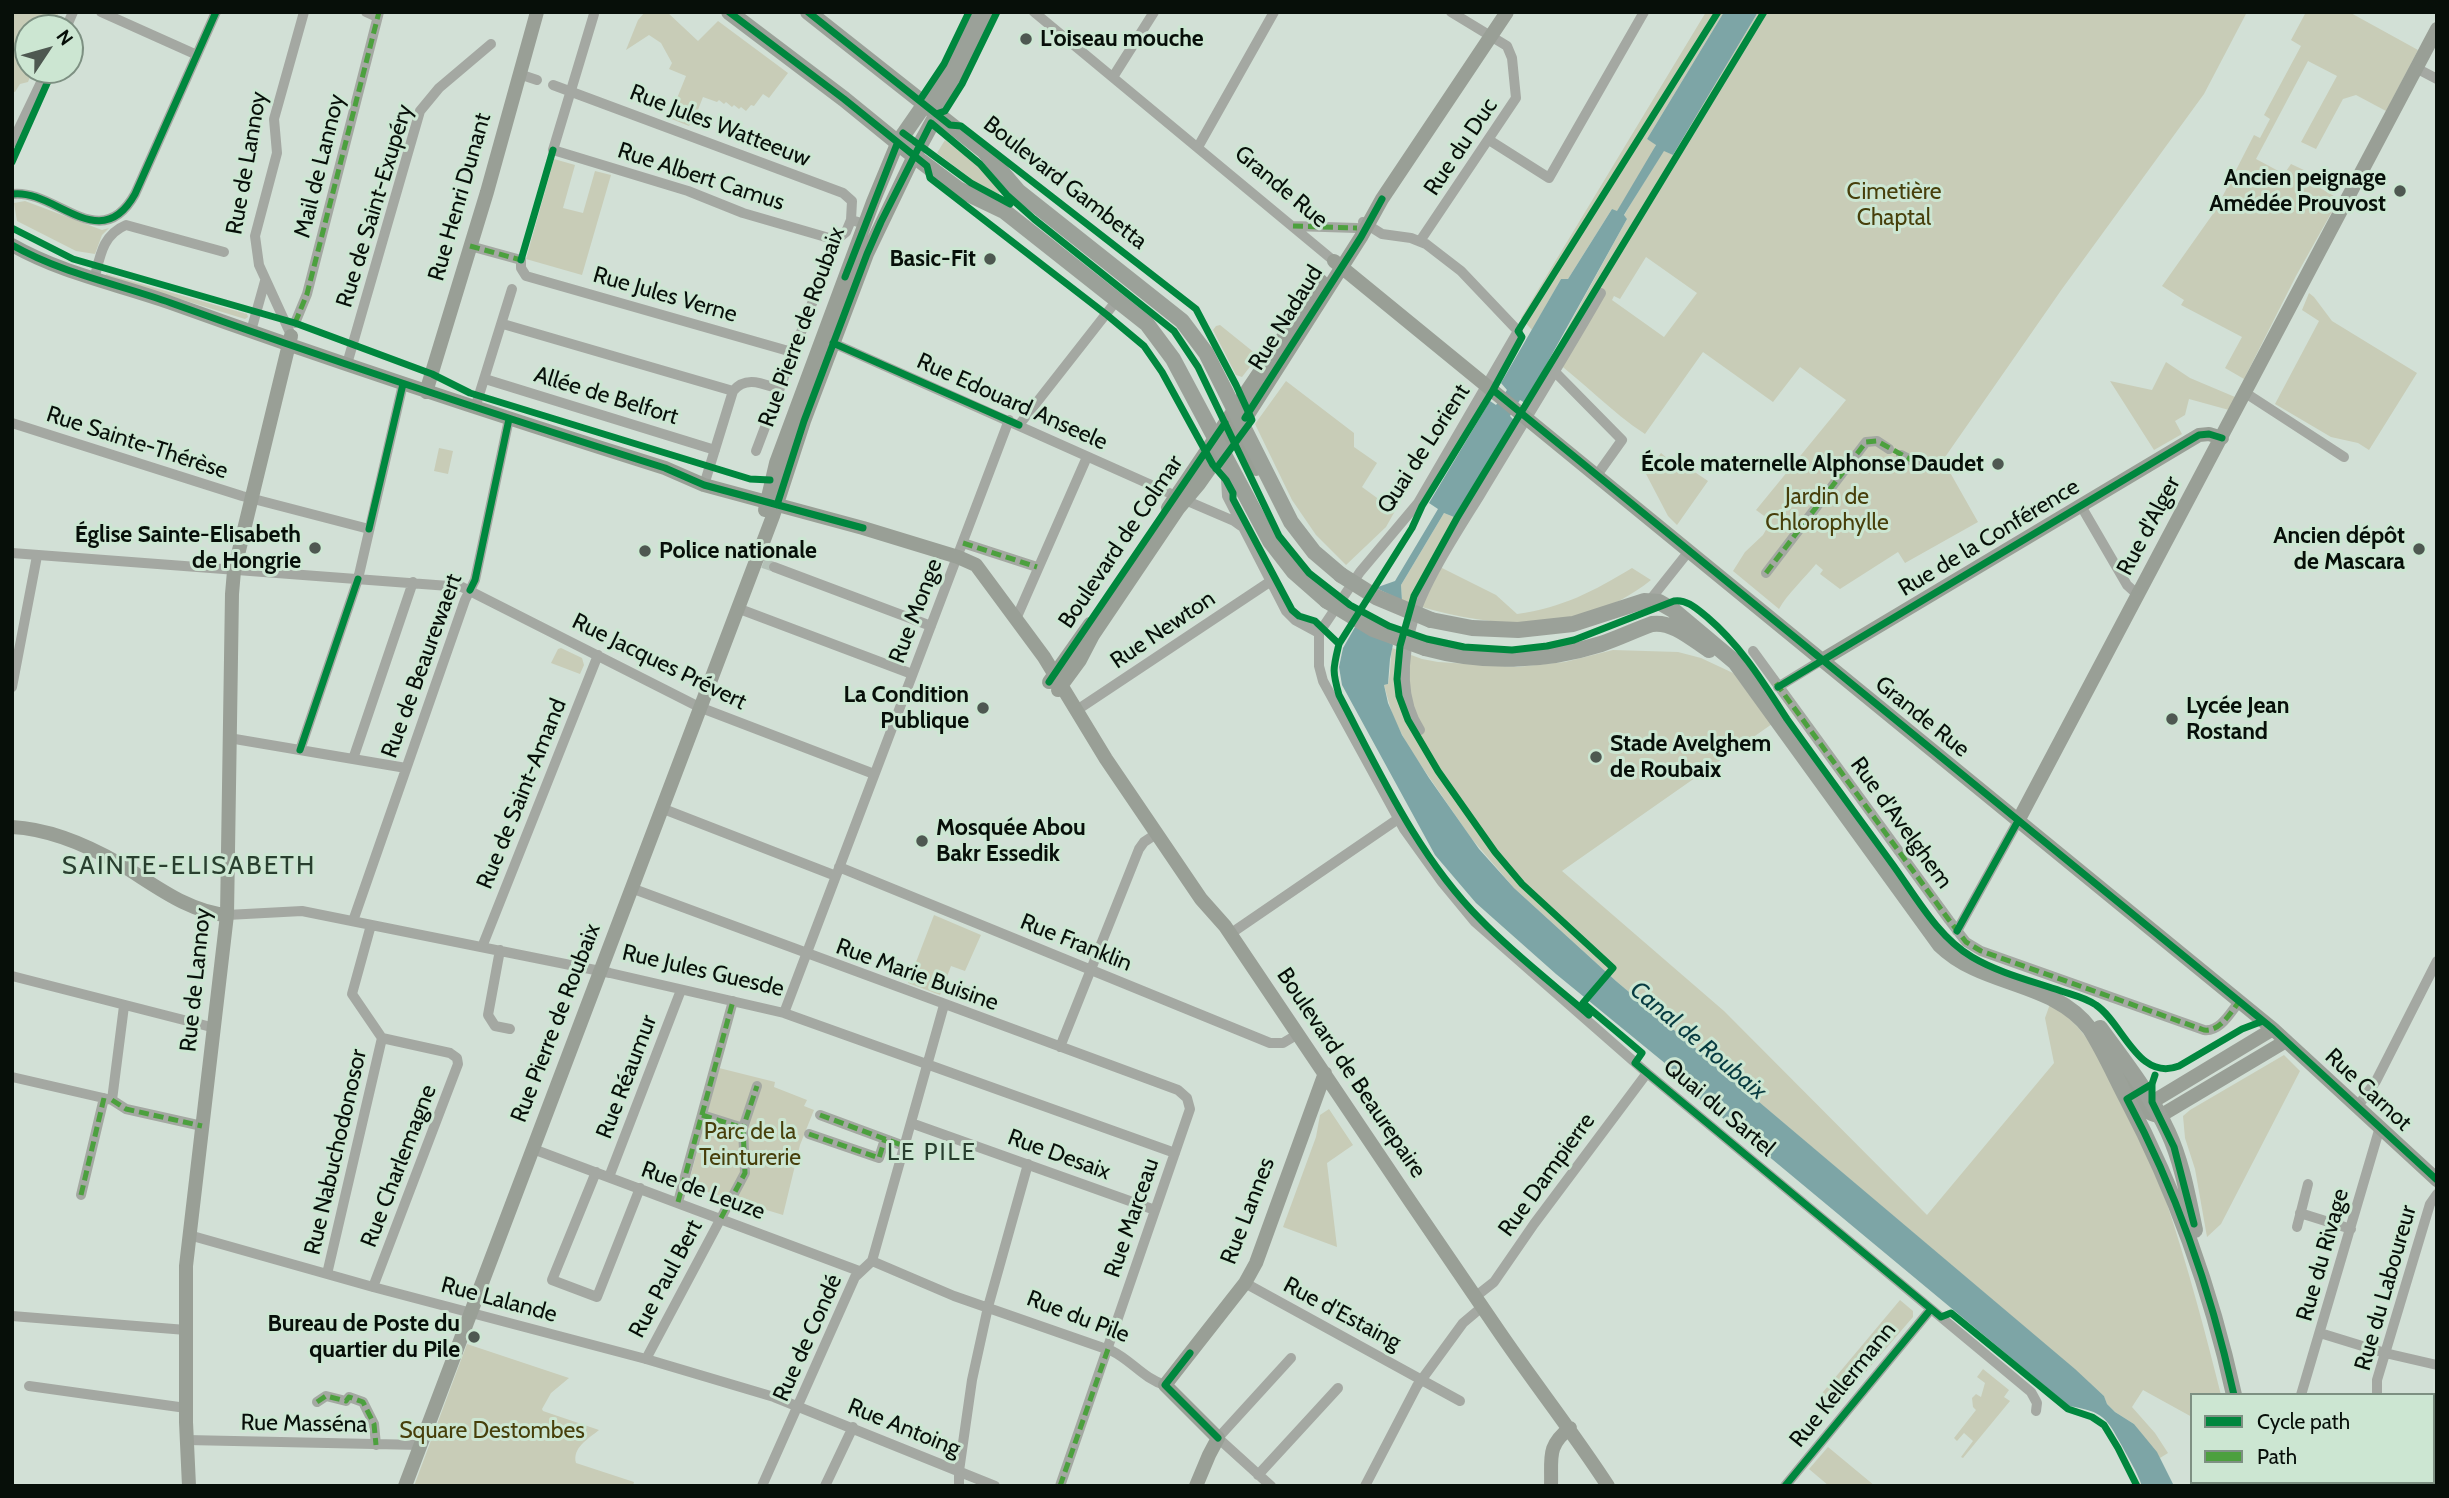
<!DOCTYPE html>
<html>
<head>
<meta charset="utf-8">
<style>
  body { margin:0 }
  #map { position:relative; width:2449px; height:1498px; overflow:hidden; background:#d2e0d6; font-family:Cabin,sans-serif }
  canvas { display:block }
  .frame { position:absolute; inset:0; border:14px solid #070f09; pointer-events:none }
  .legend { position:absolute; left:2190px; top:1393px; width:245px; height:91px; box-sizing:border-box; background:#cce6d2; border:2px solid #7d9082; margin:0; padding:9px 12px; list-style:none; font-size:21px; color:#070f09 }
  .legend li { display:flex; align-items:center; gap:14px; height:35px }
  .legend b { width:35px; border:2px solid #7d9082 }
  .north { position:absolute; left:14px; top:14px; width:70px; height:70px; box-sizing:border-box; background:#cce6d2; border:2px solid #7d9082; border-radius:50%; rotate:54deg; font-size:19px; font-weight:700; line-height:28px; text-align:center; color:#070f09 }
  .north::after { content:''; display:block; margin:auto; width:24px; height:32px; background:#4e5851; clip-path:polygon(50% 0,100% 100%,50% 72%,0 100%) }
</style>
</head>
<body>
<div id="map">
<canvas width="2449" height="1498"></canvas>
<div class="frame"></div>
<ul class="legend">
<li><b style="height:9px;background:#00873e"></b>Cycle path</li>
<li><b style="height:9px;background:#4ca03e"></b>Path</li>
</ul>
<div class="north">N</div>
</div>
<script>
const ctx = document.querySelector('canvas').getContext('2d');
ctx.lineJoin = 'round';
function paint(path, color) { ctx.fillStyle = color; ctx.fill(path, 'evenodd'); }
function strokePath(path, color, width, dash) { ctx.strokeStyle = color; ctx.lineWidth = width; ctx.lineCap = dash ? 'butt' : 'round'; ctx.setLineDash(dash || []); ctx.stroke(path); }
function write(font, color, halo, rows, align = 'center') {
  ctx.font = font + ' Cabin,sans-serif'; ctx.lineWidth = 6; ctx.setLineDash([]); ctx.textBaseline = 'middle'; ctx.strokeStyle = halo; ctx.fillStyle = color; for (const [text, x, y, turn = 0] of rows) {
    ctx.save(); ctx.translate(x, y); ctx.rotate((+turn || 0) * Math.PI / 180); ctx.textAlign = isNaN(turn) ? turn : align; if (halo) ctx.strokeText(text, 0, 0); ctx.fillText(text, 0, 0); ctx.restore();
  }
}
paint(new Path2D(`
  M12,12H59L52,28H28V70H33L28,82L20,84L15,92L12,91Z
  M645,12H667L698,41L718,21L788,73L769,98L763,94L754,106L751,105L746,111L741,107L739,109L734,105L732,107L726,102L724,104L719,100L717,102L703,97L694,120L689,126L669,118L686,76L669,69L672,63L661,43L649,35L626,50L638,20Z
  M1706,12H1724L1647,139L1656,144L1653,152L1617,212L1612,209L1568,279H1561L1532,330L1521,318Z
  M1758,12H2247L2204,94L2062,289L1943,460L1978,522L1905,563L1898,552L1840,589L1820,574L1823,570L1816,564C1804,579 1788,593 1779,609L1733,571L1745,552L1763,535L1771,521L1756,510L1846,400L1800,367L1773,402L1703,352L1645,434C1611,412 1584,382 1551,358L1627,219L1624,216L1627,210L1664,150L1673,155ZM1646,257L1697,293L1664,337L1612,300L1614,296L1620,299Z
  M2306,12H2349L2418,50L2386,111L2356,95L2343,99L2316,149L2301,142L2337,76L2308,61L2256,159L2284,174L2291,164L2306,171L2303,178L2339,199L2296,276L2244,379L2225,368L2242,337L2181,305L2184,300L2162,286L2215,211L2254,135L2260,138L2270,119L2264,115L2301,46L2291,40Z
  M945,140L982,169L1000,192L999,194L974,181L937,153Z
  M554,159L575,165L563,208L583,213L595,171L611,175L582,275L526,259Z
  M25,201L102,230L109,228L102,235L95,254L76,251L17,221L14,203Z
  M106,274L247,314L248,317L245,319L105,276Z
  M2309,293L2314,297L2332,321L2417,373L2369,450L2358,443L2331,437L2275,404L2319,321L2302,310Z
  M1220,325L1256,354V359L1242,377L1236,375L1213,330L1216,326Z
  M2166,362L2190,378L2235,397L2229,410L2189,399L2185,415L2175,421L2182,434L2154,450L2110,381L2152,390Z
  M1286,381L1354,433V447L1377,463L1362,487L1395,511L1386,527L1346,565L1316,535L1292,500L1255,424Z
  M439,448L453,451L448,474L434,471Z
  M1661,453L1668,459L1671,456L1708,481L1677,525L1668,516L1646,474Z
  M1444,513L1454,517L1456,521L1434,564L1496,595L1517,614C1562,608 1594,591 1632,568L1651,580C1577,639 1486,628 1402,601L1401,585Z
  M561,648L582,658L584,665L580,674L551,663L558,649Z
  M1392,648L1422,659L1438,662L1517,667L1565,662L1613,650L1678,652L1701,658L1733,673L1772,724L1562,871L1724,1011L1927,1215L2054,1063L2045,1018L2050,1004C2088,1028 2099,1058 2118,1097C2135,1131 2154,1168 2167,1204C2188,1267 2205,1331 2221,1395H2192V1417L2143,1390L2132,1407L2155,1433L2168,1453L2160,1458L2134,1424L2115,1412L2107,1404L2104,1396L2074,1369L1616,981L1514,888L1471,838L1409,748L1393,717L1384,685L1388,684C1391,673 1390,659 1392,648Z
  M934,915L981,935L965,971L951,966L940,995L908,983Z
  M2284,1055L2300,1071L2221,1224L2207,1237L2195,1169L2185,1138L2183,1116L2190,1110Z
  M719,1068L775,1082L774,1087L807,1100L804,1106L814,1110L800,1145L783,1215L688,1186Z
  M1329,1109L1353,1145L1327,1163L1337,1247L1283,1227L1316,1137L1320,1115Z
  M1900,1300L1913,1311V1317L1833,1410L1818,1398Z
  M467,1344L569,1378L551,1393L542,1409L543,1411L599,1430C588,1439 572,1448 576,1463L634,1482L633,1486H414Z
  M1983,1369L2009,1390L2004,1397L2010,1401L1963,1458L1961,1457L1973,1441L1964,1433L1957,1441L1954,1438L1976,1410L1973,1407L1972,1398L1976,1394L1981,1397L1985,1383L1977,1377Z
  M1828,1447L1875,1486H1829L1809,1469Z`), '#c8ccb7');
paint(new Path2D(`
  M1724,12H1758L1673,155L1664,151L1627,210L1624,215L1627,219L1525,403L1520,400L1510,416L1515,421L1454,517L1444,513L1401,585L1402,601L1390,659L1388,684L1384,685L1388,703L1402,735L1429,778L1479,849L1514,888L1616,981L2075,1369L2104,1396L2107,1404L2115,1412L2134,1424L2157,1452L2174,1486H2142C2137,1472 2129,1459 2122,1446C2106,1417 2104,1412 2069,1406L1672,1076V1069L1556,974L1476,903L1435,855L1342,685L1339,667L1343,648L1378,587L1395,581L1438,509L1429,503L1490,401L1496,405L1507,390L1501,383L1561,279H1568L1612,209L1617,211L1656,145L1647,139Z`), '#7da5a6');
paint(new Path2D(`
  M1374,587L1405,602L1396,646L1351,625Z`), '#d2e0d6');
strokePath(new Path2D(`
  M763,563L774,567`), '#b4c1b7', 10, [10, 5]);
strokePath(new Path2D(`
  M101,12L197,55
  M366,12L377,17
  M1034,12L1334,261
  M594,14L553,150L688,191L743,213L836,240
  M66,28L73,12
  M2416,68L2437,79
  M519,74L537,80
  M1113,77L1154,12
  M553,85L843,193L852,201L851,220
  M1489,140L1549,178L1644,12
  M12,143L47,70
  M1198,147L1274,12
  M12,194C55,188 100,257 135,194L216,12
  M1293,226L1357,228
  M1420,241L1516,98L1512,58L1507,46L1451,12
  M470,246L521,260V268L526,276L792,352
  M94,280C100,257 102,235 126,225L224,252
  M295,323L307,294L379,12
  M503,324L733,391C746,375 763,384 779,389
  M251,331L265,281
  M291,335L259,265L255,236L277,153L274,119L304,12
  M833,343L1176,496
  M347,364L420,111L439,88L491,44
  M1556,373L1622,440L1597,475
  M485,379L715,450
  M2244,392L2344,457
  M475,408L512,289
  M12,423L242,496L369,529
  M1019,425L1117,300
  M756,451L836,240L846,232L851,220L865,224
  M1901,455L1924,467
  M1225,463L1227,496L1286,611L1295,620L1319,633
  M704,485L733,391
  M1185,500L1234,521L1241,526
  M2081,506L2127,585L2138,595
  M963,543L1037,567
  M12,553L462,587L699,707L874,774
  M774,567L931,626
  M1766,573L1866,442L1877,441L1889,449
  M1650,600L1689,551
  M737,608L912,674
  M1016,619L1087,457
  M1319,633V666L1323,681L1404,829L1442,882L1475,922L1647,1073L2031,1392L2037,1403L2036,1411
  M1319,633L1360,572L1418,503L1518,331L1461,271L1426,244L1411,238L1382,234L1363,222
  M1753,651L1949,920L1966,942L1981,951L2204,1030C2220,1032 2230,1013 2239,1002
  M12,687L37,556
  M1778,687L1822,660
  M1077,710L1271,581
  M1420,730C1398,696 1403,654 1414,617C1426,579 1459,529 1480,495C1521,427 1562,361 1601,293
  M229,738L406,768
  M300,750L358,579L403,384
  M353,759L413,582
  M661,808L836,876
  M839,867L1270,1043H1283L1298,1034
  M631,888L1178,1090L1187,1098L1190,1109L1060,1486
  M227,915L302,911L610,973L784,1013L1175,1153
  M353,921L465,600L475,580L509,419
  M1957,931L2018,821
  M1230,934L1398,819
  M482,947L598,655
  M500,950L488,1015L495,1026L510,1029
  M12,976L215,1028
  M784,1013L1009,420
  M1060,1047L1139,849L1144,842L1156,834
  M12,1077L112,1100L126,1109L202,1126
  M112,1100L124,1006
  M2358,1106L2376,1081L2437,961
  M702,1115L743,1128
  M820,1115L904,1146
  M911,1123L1155,1210
  M809,1134L879,1158L885,1139
  M533,1149L859,1271
  M596,1172L552,1280L597,1297L640,1188
  M609,1177L681,990
  M81,1195L104,1098
  M678,1202L733,1001
  M2300,1213L2351,1229
  M2297,1227L2308,1184
  M189,1235L373,1287L646,1359L774,1397L995,1486
  M872,1261L954,1296L1112,1351C1131,1360 1144,1379 1165,1385
  M327,1274L382,1038L352,994L371,925
  M1245,1283L1460,1401
  M373,1287L458,1064L457,1058L450,1053L382,1038
  M1475,1297L1494,1282L1534,1224L1647,1073
  M12,1316L186,1330
  M2320,1333L2385,1353L2437,1365
  M646,1359L745,1173L743,1128L757,1086
  M29,1386L186,1408
  M2301,1395L2380,1127
  M2377,1395V1380L2430,1204L2437,1194
  M317,1402L326,1396L346,1401L349,1397L363,1402L374,1424L376,1445
  M187,1440L421,1445
  M1258,1475L1338,1388
  M2317,1482L2324,1486
  M2389,1482L2390,1486
  M762,1486L855,1277L872,1261L944,1005
  M825,1486L853,1427
  M959,1486V1471L972,1380L988,1307L1028,1164
  M1271,1486L1218,1438L1291,1358
  M1365,1486L1417,1386L1463,1323L1482,1307
  M1785,1486L1931,1309`), '#a4a8a2', 10);
strokePath(new Path2D(`
  M12,245C63,274 118,284 171,303C335,362 499,416 665,468L704,485L863,528L958,557L976,565L1044,657L1106,759L1201,899L1225,926C1315,1061 1406,1196 1498,1330C1534,1383 1573,1432 1608,1486
  M1334,261L2273,1029L2437,1180
  M426,392L487,192L537,12
  M1223,435C1240,438 1249,454 1256,469
  M1168,508L1321,281
  M765,510L776,463L873,202L897,144
  M1822,660L2199,435L2209,434L2222,438
  M1049,682L1090,624
  M1058,690L1080,660L1093,635L1178,509L1199,484L1249,413L1361,237L1382,199L1507,12
  M2018,821L2437,29
  M12,827C50,829 87,845 120,864C152,883 187,912 227,915
  M2118,1065C2128,1082 2137,1115 2160,1116L2286,1041
  M2145,1112L2152,1102L2162,1096L2273,1029
  M189,1486L186,1422V1266L227,915L232,594L234,571L291,336
  M405,1486L773,516L804,421L867,254L914,156
  M1196,1486L1209,1455L1218,1438L1165,1385L1245,1283L1256,1263L1325,1073
  M1551,1486C1552,1459 1546,1446 1570,1428`), '#999f96', 14);
strokePath(new Path2D(`
  M729,12L844,99L914,156L958,189L1004,211L1147,324L1173,359L1270,541L1294,572L1327,601
  M808,12L984,151L1018,191L1182,321L1206,353L1291,522L1314,552L1341,575
  M897,144L947,72L976,12
  M914,156L967,59L990,12
  M1431,620L1472,628L1518,630L1573,624L1644,601L1659,602L1673,610L1735,662L1940,945C1983,987 2053,980 2090,1029C2104,1051 2115,1076 2127,1099C2177,1194 2211,1290 2234,1395
  M1425,648C1483,664 1544,662 1601,644C1619,638 1635,630 1652,624C1673,621 1692,639 1709,650
  M2100,1028C2124,1061 2151,1095 2168,1132C2182,1162 2188,1197 2195,1230
  M2254,1482L2255,1486
  M2266,1482L2267,1486`), '#9ba199', 16);
strokePath(new Path2D(`
  M1341,575L1376,597L1431,620
  M1327,601L1373,629L1425,648`), '#9ba199', 16);
strokePath(new Path2D(`
  M1293,226L1357,228
  M470,246L521,260L523,254
  M295,323L307,294L379,12
  M963,543L1037,567
  M1766,573L1866,442L1877,441L1924,467
  M1776,683L1949,920L1966,942L1981,951L2204,1030C2220,1032 2230,1013 2239,1002
  M112,1100L126,1109L202,1126
  M702,1115L743,1128
  M820,1115L904,1146
  M809,1134L879,1158L885,1139
  M81,1195L104,1098
  M678,1202L733,1001
  M721,1218L745,1173L743,1128L757,1086
  M317,1402L326,1396L346,1401L349,1397L363,1402L374,1424L376,1445
  M1060,1486L1108,1349`), '#4ca03e', 5, [10, 5]);
strokePath(new Path2D(`
  M729,12L844,99L927,166L930,178L1107,315L1144,346L1162,372L1213,465L1226,480L1233,493V499L1292,610L1299,616L1315,621L1339,644
  M808,12L950,125L961,126L1196,309L1236,385L1252,420L1216,469
  M1764,12L1457,518L1414,596L1400,646L1397,679L1399,696L1408,720L1438,771L1495,852L1522,884L1613,968L1583,1003L1642,1053L1635,1063L1941,1317L1951,1313L2068,1409L2092,1417L2104,1425L2118,1448L2137,1486
  M920,100L944,64L969,12
  M936,114L945,111L962,84L997,12
  M903,133L971,183L1010,204
  M12,162L53,70
  M12,194C55,188 100,257 135,194L216,12
  M12,228L73,259L295,323L432,374L470,393L750,479L770,480
  M12,245C63,274 118,284 171,303C335,362 499,416 665,468L704,485L863,528
  M521,260L553,150
  M845,277L897,144
  M833,343L1019,425
  M1493,390L2273,1029L2437,1180
  M1245,418L1361,237L1382,199
  M777,505L804,421L867,254L881,222L931,123L980,164L1007,195L1034,219L1174,331L1198,367L1279,536L1309,573L1350,605L1389,626L1427,639L1464,647L1512,650L1547,646L1574,640L1674,601C1687,599 1697,609 1707,617C1741,646 1763,682 1787,719C1822,768 1858,817 1893,865C1916,897 1938,937 1972,957C1999,973 2032,981 2061,991C2073,995 2086,998 2096,1005C2123,1023 2138,1082 2179,1066L2242,1029L2263,1021
  M369,529L403,384
  M470,590L475,580L509,419
  M1049,682L1225,423
  M1778,687L2199,435L2209,434L2222,438
  M300,750L358,579
  M1957,931L2018,821
  M1589,1015C1553,984 1514,954 1481,920C1418,857 1380,773 1339,695C1332,670 1333,669 1339,644L1412,528L1422,506L1493,390L1522,337L1518,331L1718,12
  M2155,1075L2152,1084V1102L2174,1147L2194,1224
  M2152,1084L2127,1099C2177,1192 2211,1291 2234,1395
  M1190,1353L1165,1385L1218,1438
  M1785,1486L1931,1309`), '#00873e', 7);
for (const [x, y, r, color] of [
  [1026,39,7,"#4e5851"],
  [2400,191,7,"#4e5851"],
  [990,259,7,"#4e5851"],
  [1998,464,7,"#4e5851"],
  [315,548,7,"#4e5851"],
  [2419,549,7,"#4e5851"],
  [645,551,7,"#4e5851"],
  [983,708,7,"#4e5851"],
  [2172,719,7,"#4e5851"],
  [1596,757,7,"#4e5851"],
  [922,841,7,"#4e5851"],
  [474,1337,7,"#4e5851"]
]) { const dot = new Path2D(); dot.arc(x, y, r, 0, 2 * Math.PI); ctx.fillStyle = color; ctx.fill(dot); strokePath(dot, '#cce6d2', 2.5); }
write('bold 23px', '#070f09', '#cce6d2', [
  ["L'oiseau mouche",1040,39,"left"],
  ["Ancien peignage",2386,178],
  ["Amédée Prouvost",2386,204],
  ["Basic-Fit",976,259],
  ["École maternelle Alphonse Daudet",1984,464],
  ["Église Sainte-Elisabeth",301,535],
  ["de Hongrie",301,561],
  ["Ancien dépôt",2405,536],
  ["de Mascara",2405,562],
  ["Police nationale",659,551,"left"],
  ["La Condition",969,695],
  ["Publique",969,721],
  ["Lycée Jean",2186,706,"left"],
  ["Rostand",2186,732,"left"],
  ["Stade Avelghem",1610,744,"left"],
  ["de Roubaix",1610,770,"left"],
  ["Mosquée Abou",936,828,"left"],
  ["Bakr Essedik",936,854,"left"],
  ["Bureau de Poste du",460,1324],
  ["quartier du Pile",460,1350]
], 'right');
write('23px', '#070f09', '#cce6d2', [
  ["Rue Jules Watteeuw",720,126,21],
  ["Rue du Duc",1461,147,-56],
  ["Rue de Lannoy",247,163,-80],
  ["Mail de Lannoy",320,166,-76],
  ["Rue Albert Camus",701,177,18],
  ["Boulevard Gambetta",1065,183,38],
  ["Grande Rue",1281,187,40],
  ["Rue Henri Dunant",460,197,-74],
  ["Rue de Saint-Exupéry",375,206,-73],
  ["Rue Jules Verne",665,295,16],
  ["Rue Nadaud",1286,318,-58],
  ["Rue Pierre de Roubaix",802,327,-70],
  ["Allée de Belfort",606,396,17],
  ["Rue Edouard Anseele",1012,402,24],
  ["Rue Sainte-Thérèse",137,443,18],
  ["Quai de Lorient",1424,449,-57],
  ["Rue d'Alger",2149,526,-62],
  ["Rue de la Conférence",1989,538,-31],
  ["Boulevard de Colmar",1121,542,-56],
  ["Rue Monge",916,611,-69],
  ["Rue Newton",1163,630,-34],
  ["Rue Jacques Prévert",659,662,26],
  ["Rue de Beaurewaert",422,666,-70],
  ["Grande Rue",1922,717,39],
  ["Rue de Saint-Amand",522,794,-68],
  ["Rue d'Avelghem",1901,823,54],
  ["Rue Franklin",1076,943,22],
  ["Rue Jules Guesde",703,971,13],
  ["Rue Marie Buisine",917,975,20],
  ["Rue de Lannoy",196,980,-84],
  ["Rue Pierre de Roubaix",556,1023,-69],
  ["Boulevard de Beaurepaire",1351,1073,56],
  ["Rue Réaumur",627,1077,-69],
  ["Rue Carnot",2368,1090,43],
  ["Quai du Sartel",1719,1108,40],
  ["Rue Nabuchodonosor",336,1152,-77],
  ["Rue Desaix",1059,1155,20],
  ["Rue Charlemagne",399,1166,-69],
  ["Rue Dampierre",1547,1175,-54],
  ["Rue de Leuze",703,1191,20],
  ["Rue Lannes",1248,1211,-69],
  ["Rue Marceau",1132,1218,-71],
  ["Rue du Rivage",2323,1255,-74],
  ["Rue Paul Bert",666,1279,-62],
  ["Rue du Laboureur",2386,1288,-74],
  ["Rue Lalande",499,1300,15],
  ["Rue d'Estaing",1342,1314,28],
  ["Rue du Pile",1078,1317,21],
  ["Rue de Condé",808,1338,-66],
  ["Rue Kellermann",1843,1385,-51],
  ["Rue Masséna",304,1424,1],
  ["Rue Antoing",904,1428,22]
]);
write('23px', '#473f0b', '#cce6d2', [
  ["Cimetière",1894,192],
  ["Chaptal",1894,218],
  ["Jardin de",1827,497],
  ["Chlorophylle",1827,523],
  ["Parc de la",750,1132],
  ["Teinturerie",750,1158],
  ["Square Destombes",492,1431]
]);
write('italic 24px', '#073b41', '#cce6d2', [
  ["Canal de Roubaix",1698,1041,40]
]);
ctx.letterSpacing = '2px';
write('24px', '#293f2f', '#cce6d2', [
  ["LE PILE",932,1153]
]);
ctx.letterSpacing = '0px';
ctx.letterSpacing = '2px';
write('26px', '#293f2f', '#cce6d2', [
  ["SAINTE-ELISABETH",189,866]
]);
ctx.letterSpacing = '0px';
</script>
</body>
</html>
